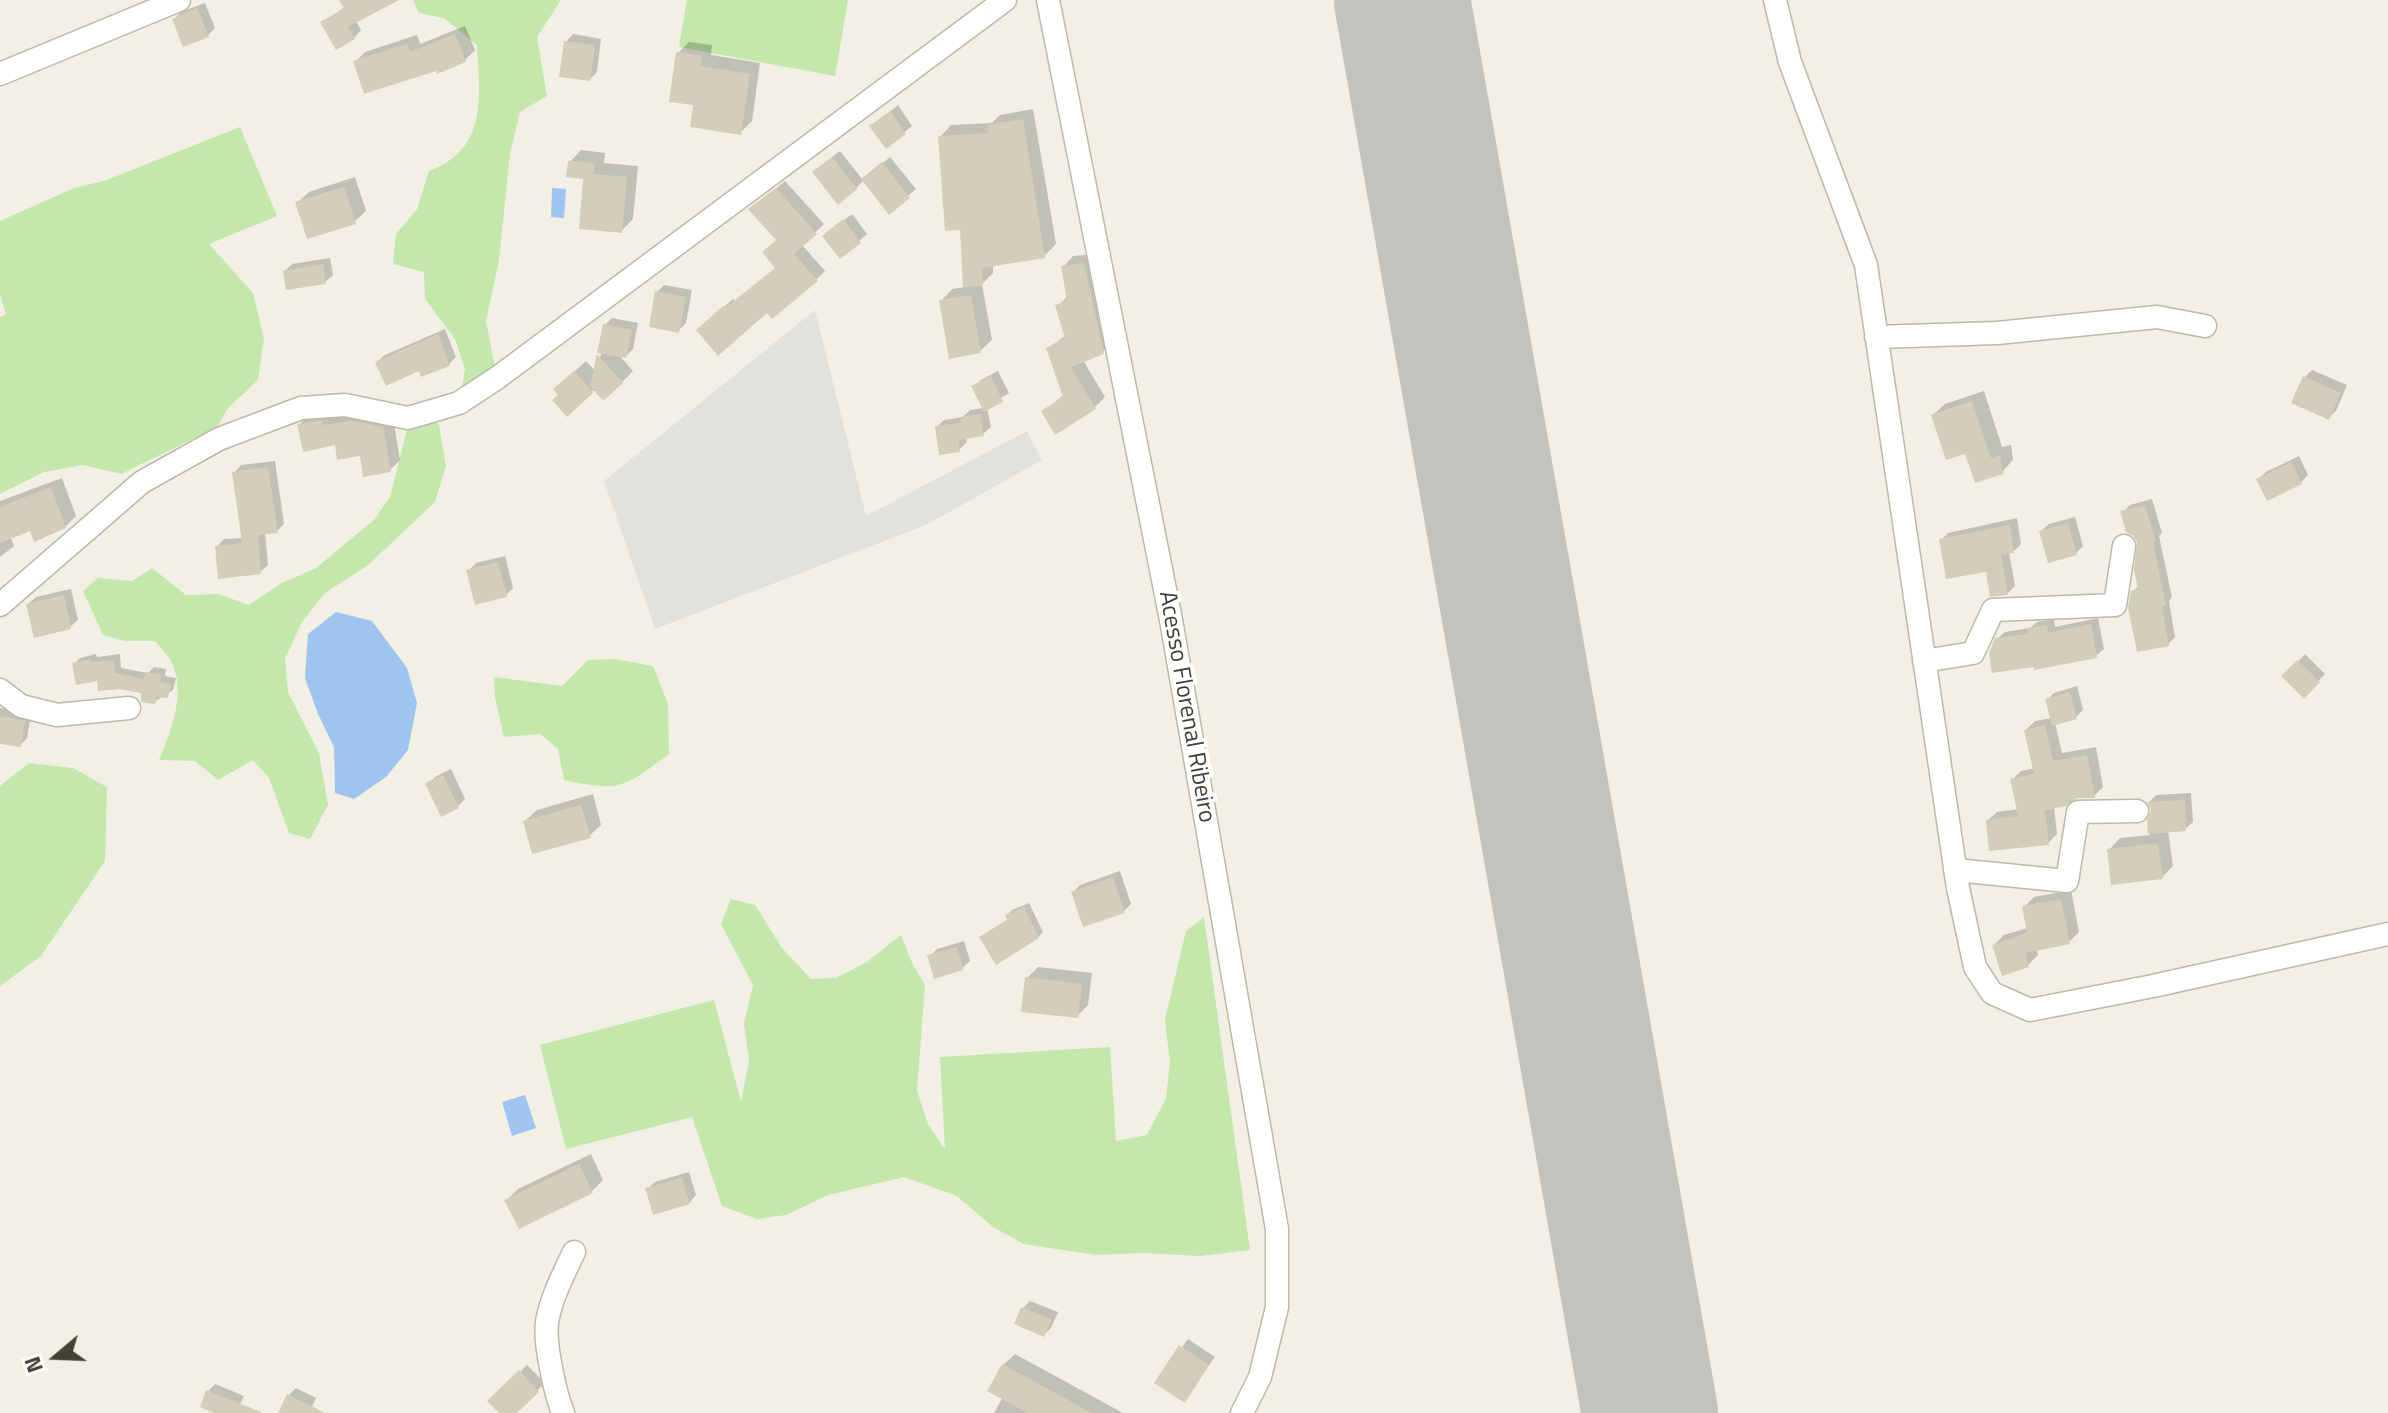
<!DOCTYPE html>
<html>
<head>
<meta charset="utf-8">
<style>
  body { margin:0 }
  #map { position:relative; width:2388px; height:1413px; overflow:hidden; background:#f2f0e4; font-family:"Titillium Web",sans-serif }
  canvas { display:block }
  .north { position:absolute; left:16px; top:1317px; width:80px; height:80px; -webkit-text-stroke:6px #fff; paint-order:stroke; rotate:251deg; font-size:22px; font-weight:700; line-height:32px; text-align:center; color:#444034 }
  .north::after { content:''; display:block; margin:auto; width:28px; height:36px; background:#444034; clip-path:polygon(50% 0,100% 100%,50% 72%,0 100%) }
</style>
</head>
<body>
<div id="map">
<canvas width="2388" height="1413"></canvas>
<div class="north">N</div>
</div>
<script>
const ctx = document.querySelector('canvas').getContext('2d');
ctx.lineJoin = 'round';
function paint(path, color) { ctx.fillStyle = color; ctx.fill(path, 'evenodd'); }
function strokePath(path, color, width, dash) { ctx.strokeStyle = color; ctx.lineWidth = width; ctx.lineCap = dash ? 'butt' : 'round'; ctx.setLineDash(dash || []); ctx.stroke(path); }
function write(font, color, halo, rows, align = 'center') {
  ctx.font = font + ' "Titillium Web",sans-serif'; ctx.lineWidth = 8; ctx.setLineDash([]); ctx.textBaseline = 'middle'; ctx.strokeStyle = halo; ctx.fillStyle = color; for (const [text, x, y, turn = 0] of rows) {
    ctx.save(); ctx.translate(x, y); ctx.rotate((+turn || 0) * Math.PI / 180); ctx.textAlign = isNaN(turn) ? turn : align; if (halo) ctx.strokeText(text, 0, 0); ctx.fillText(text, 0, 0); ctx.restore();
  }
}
paint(new Path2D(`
  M413,0H561L537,37L547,96L520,112L510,153L499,260L486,321L497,378L459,403L465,369L455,339L425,299L424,272L393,264L396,234L417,209L429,171C488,149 480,97 477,45L444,18L419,13Z
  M687,0H848L835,76L679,47Z
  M240,127L277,216L209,244L253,293L264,338L258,380L228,408L217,427L121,474L83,465L44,472L0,494V317L6,314L0,295V221L74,188L104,181Z
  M427,416L439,425L446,466L435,502L367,566L325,593L302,622L285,659L288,692L319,753L328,805L310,839L289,833L269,778L253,760L218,780L195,761L159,760C171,731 187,692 171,661C167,654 160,647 155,641H124L103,635L83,591L98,578L132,581L152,568L186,595L218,594L249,605L280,584L316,568L374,520L390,497L407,429Z
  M614,659L653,666L668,704L669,754C623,788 621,792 564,780L558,749L540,734L504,737L495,698L494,677L562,686L588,660Z
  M29,763L73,768L107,787L105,861L41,956L0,986V786Z
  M731,899L755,905L782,948L811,979L836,978L867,962L901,935L913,965L925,985L917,1091L928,1124L945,1150L940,1057L1110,1047L1116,1141L1147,1135L1166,1098L1170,1062L1165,1020L1186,931L1204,917L1250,1250L1200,1256L1144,1253L1096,1255L1024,1244L993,1227L957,1196L904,1177L828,1195L786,1215L757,1219L722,1206L692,1117L566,1149L540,1045L714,1000L741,1102L749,1060L744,1024L753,985L721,924Z`), '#c4e7ac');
paint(new Path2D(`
  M815,310L866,516L1027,431L1042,460L926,525L655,629L604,481Z`), '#e3e1dc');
paint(new Path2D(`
  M552,188L566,189L564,218L551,217Z
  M336,612L372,621L407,668L417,703L408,750L386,777L354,799L335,793L334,747L318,714L305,678L308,634Z
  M525,1095L536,1128L512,1136L502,1102Z`), '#9fc4f0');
paint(new Path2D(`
  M341,0H392L356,21L361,30L354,38L323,22L345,7Z
  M205,3L215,28L208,35L174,19L181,12Z
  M465,26L475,50L465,60L355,62L365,52L417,35L420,44Z
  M573,34L601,39L597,72L590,79L566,42Z
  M689,42L712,45L711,55L760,63L752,121L740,133L695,104L678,53Z
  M898,105L912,126L887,146L872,126Z
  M1033,109L1056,244L1044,256L993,264V273L982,284L992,340L980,351L941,301L952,289L965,287L962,228L940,137L951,125L992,123L1000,115Z
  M581,150L605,153L604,163L638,166L633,219L621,231L585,177L570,162Z
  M840,151L863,180L890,157L916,189L889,212L864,180L856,188L822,165Z
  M355,177L366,211L354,222L297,203L309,192Z
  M785,181L824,224L802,245L825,271L816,280L767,310L707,322L733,299L735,301L777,267L778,239L751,209Z
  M852,214L867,234L840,257L832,229Z
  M1094,254L1113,342L1103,352L1083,360L1105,397L1095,407L1056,432L1043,412L1065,394L1048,349L1066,335L1058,306L1068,296L1063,267L1073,256Z
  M330,258L333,275L325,282L285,271L292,264Z
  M664,285L692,290L686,323L679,330L657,292Z
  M612,318L638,323L633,349L626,356L619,355L633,371L622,382L595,389L567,414L560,395L567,378L586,361L595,371L602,352L605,325Z
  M445,329L456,357L449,364L420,368L377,362L385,355Z
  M2312,370L2347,385L2336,411L2328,418L2305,377Z
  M998,371L1009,393L987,407L991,427L983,434L966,437L967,442L959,450L937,427L944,420L963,417L970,410L984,408L973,387L981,380Z
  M1984,391L2002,447L2011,445L2013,460L2002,472L1966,451L1933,415L1945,404Z
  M363,411L393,417L400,460L390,470L299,425L309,415Z
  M2299,456L2308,475L2300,483L2258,479L2266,472Z
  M275,461L284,524L277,531L265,532L268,565L260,572L217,547L224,539L244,538L234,473L241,465Z
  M62,478L76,516L65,527L31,529L10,536L14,546L0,557V501Z
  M2152,499L2162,533L2159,536L2172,597L2169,601L2175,637L2168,644L2133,592L2139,585V541L2123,512L2130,505Z
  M2075,517L2083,546L2076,553L2041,531L2049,524Z
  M2017,518L2021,544L2014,551L2009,552L2015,586L2008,593L1987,570L1941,540L1948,533Z
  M505,556L513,588L506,595L469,570L476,563Z
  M71,589L78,620L70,627L28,604L36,597Z
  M2098,618L2104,649L2096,656L2035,665L1997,639L2005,632L2030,628L2037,622L2054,619L2055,627Z
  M96,654L97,657L120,654L121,668L148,673L154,667L166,669L165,676L176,678L173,690L154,702L143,692L99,679L74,664L80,658Z
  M2305,654L2325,674L2304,696L2284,676Z
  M2077,686L2083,710L2076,717L2055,723L2062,753L2096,747L2103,787L2094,796H2076L2054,806L2057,834L2048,843L1988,820L1997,812L2019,809L2012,780L2021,771L2035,768L2026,730L2035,721L2052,718L2047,700L2054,693Z
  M0,708L31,715L27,738L20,745L0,742Z
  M451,769L465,799L458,806L428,784L435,777Z
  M2191,793L2193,822L2185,829L2168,830L2173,866L2162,877L2109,850L2120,838L2150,835L2149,820L2153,810L2149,802L2156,795Z
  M593,794L601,825L589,836L525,821L537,810Z
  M1120,871L1131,904L1124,911L1073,892L1080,885Z
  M2071,890L2079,932L2069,942L2036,949L2038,955L2028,965L1994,945L2004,935L2028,928L2024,907L2034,897Z
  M1029,903L1043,932L1038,937H981L1008,919L1007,915L1012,910Z
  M964,941L970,961L962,968L930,956L937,949Z
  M1038,967L1092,973L1088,1005L1077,1016L1027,978Z
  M591,1154L603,1180L592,1191L507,1200L518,1189Z
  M689,1172L696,1195L689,1203L647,1189L655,1182Z
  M1030,1301L1058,1312L1051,1328L1044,1335L1023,1308Z
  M1188,1339L1215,1357L1184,1400L1157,1382Z
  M1015,1354L1123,1413H994L1003,1397V1365Z
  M527,1365L545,1383L514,1413H502L490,1401Z
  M215,1384L244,1396L236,1413H220L208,1391Z
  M296,1388L316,1398L309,1413H280L289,1395Z`), '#0003');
strokePath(new Path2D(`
  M1402,0L1650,1413`), '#c3c2bc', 136);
paint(new Path2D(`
  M339,0H399L348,27L355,39L336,50L320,22L344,9Z
  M197,8L209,37L183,47L172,19Z
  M455,34L466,62L437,74L436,71L364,94L353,61L407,44L410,52Z
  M564,41L595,45L590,81L559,77Z
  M676,52L702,56L700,66L750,74L741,135L690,127L693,105L669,102Z
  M890,111L906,134L886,149L869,126Z
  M1023,119L1045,258L982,268L983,286L963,287L960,230L945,231L938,136L988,133L987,125Z
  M832,157L857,189L838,205L812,172Z
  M568,161L594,163V174L627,177L622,233L579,229L583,179L566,177Z
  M882,162L910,198L889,215L861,179Z
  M344,187L356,224L307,239L295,202Z
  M776,188L817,234L794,254L818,281L772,319L767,313L718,356L696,330L723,306L725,308L775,268L762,252L776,240L748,209Z
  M843,219L861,243L840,259L822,236Z
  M1084,263L1104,354L1071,367L1096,409L1055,435L1041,411L1063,397L1046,348L1065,338L1055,305L1067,301L1061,266Z
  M323,264L326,284L286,290L283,271Z
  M655,291L686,297L679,333L649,327Z
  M971,295L981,353L949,359L939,300Z
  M603,324L632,330L626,358L597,353Z
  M438,334L450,366L421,377L419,371L386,386L375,362Z
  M597,354L623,383L603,401L590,386Z
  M574,371L593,393L567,417L552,400L558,395L553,389Z
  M991,376L1003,402L984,412L971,386Z
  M2303,376L2341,393L2329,420L2291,403Z
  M1972,401L1991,458L2000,455L2003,474L1975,483L1965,454L1946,460L1931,415Z
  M980,414L984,436L959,440L960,452L939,455L935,426L961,423L960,417Z
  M322,421L323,425L352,421L383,427L391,472L363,477L360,456L337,460L335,445L303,452L297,424Z
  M2291,462L2302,484L2267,501L2256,479Z
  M268,467L278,533L258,535L261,574L218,579L215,546L242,543L232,472Z
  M51,487L66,528L34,542L30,531L0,543V507Z
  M2145,505L2156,542L2153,543L2166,606L2162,607L2169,646L2137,652L2128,608L2131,591L2138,589L2134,570L2137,542L2133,536L2126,532L2120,511Z
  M2068,523L2077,555L2048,563L2039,531Z
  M2010,525L2014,553L2001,555L2008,595L1990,597L1986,572L1946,579L1939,539Z
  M498,562L507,597L475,605L466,570Z
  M64,595L71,629L34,638L26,604Z
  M2091,624L2097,658L2034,670V667L1992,673L1989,653L1995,638L2028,634L2027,628L2047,625L2048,633Z
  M91,659V662L114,660L115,673L144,679L146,672L161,675L160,682L171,684L168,698L157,697L155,704L141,702V693L119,689L98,691L97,681L76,685L72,663Z
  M2297,660L2320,682L2304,699L2281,676Z
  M2070,692L2077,719L2052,726L2045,699Z
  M0,716L25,721L21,747L0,744Z
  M2045,725L2053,761L2087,755L2095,798H2077L2066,806L2045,810L2049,845L1989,851L1986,820L2018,816L2010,779L2034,774L2024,730Z
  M443,775L459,808L441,817L425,783Z
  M2185,800L2186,831L2148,834L2147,820L2151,810L2147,802Z
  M581,805L591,838L532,854L523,821Z
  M2158,843L2163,879L2111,885L2107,849Z
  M1113,877L1125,913L1083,927L1071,892Z
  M2061,899L2070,944L2025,953L2029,967L2002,976L1992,945L2027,933L2022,906Z
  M1024,907L1039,938L996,965L979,937L1007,920L1005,915Z
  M957,947L963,970L934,979L927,955Z
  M1025,977L1082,984L1078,1018L1021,1012Z
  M579,1164L593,1193L519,1229L504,1200Z
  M682,1178L690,1204L653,1215L645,1188Z
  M1021,1307L1052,1320L1044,1337L1014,1324Z
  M1179,1345L1209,1365L1185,1403L1154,1383Z
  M1002,1364L1092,1413H1028L987,1391Z
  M519,1370L539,1392L517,1413H499L487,1401Z
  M206,1390L261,1412V1413H214L200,1407Z
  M287,1394L325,1413H278Z`), '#d4cdb9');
const minor = new Path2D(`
  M1048,0L1171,620L1277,1229V1307L1260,1377L1242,1413
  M1775,0L1790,62L1866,265L1958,888L1975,967L1992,993L2030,1010L2153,986L2388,934
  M0,74L179,0
  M1876,337L1997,333L2157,317L2205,326
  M0,605L142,482L219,439L301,408L345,405L408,418L459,403L497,378L1005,0
  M1924,661L1973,653L1993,610L2115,605L2124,546
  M0,690L21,706L57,715L129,708
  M1955,870L2067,881L2078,812L2137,811
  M563,1413C555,1392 544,1343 547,1322C551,1298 564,1273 574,1252`);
strokePath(minor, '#bdb9a7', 25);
strokePath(minor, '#fff', 22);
write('24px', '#444034', '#fff', [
  ["Acesso Florenal Ribeiro",1186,707,80]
]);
</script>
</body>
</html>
